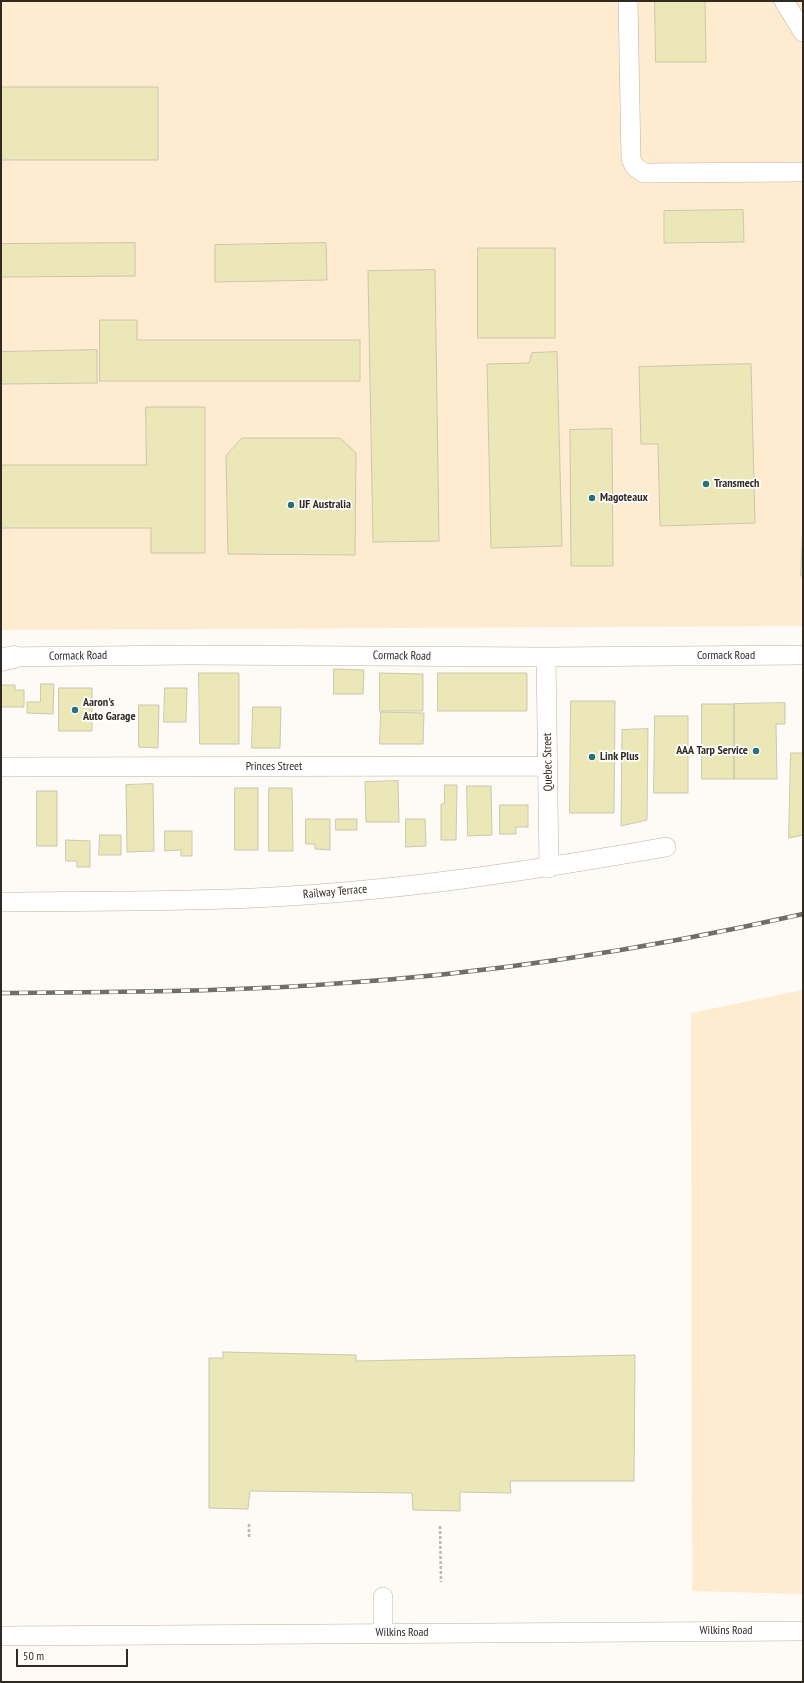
<!DOCTYPE html>
<html>
<head>
<meta charset="utf-8">
<style>
  body { margin:0 }
  #map { position:relative; width:804px; height:1683px; overflow:hidden; background:#fefaf6; font-family:"PT Sans Narrow",sans-serif }
  canvas { display:block }
  .frame { position:absolute; inset:0; border:2px solid #302a22; pointer-events:none }
  .scale { position:absolute; left:16px; top:1649px; width:112px; height:18px; box-sizing:border-box; border:2px solid #302a22; border-top:0; padding-left:5px; font-size:12px; line-height:14px; white-space:nowrap; color:#302a22; -webkit-text-stroke:3px #fff; paint-order:stroke }
</style>
</head>
<body>
<div id="map">
<canvas width="804" height="1683"></canvas>
<div class="frame"></div>
<div class="scale">50 m</div>
</div>
<script>
const ctx = document.querySelector('canvas').getContext('2d');
ctx.lineJoin = 'round';
function paint(path, color) { ctx.fillStyle = color; ctx.fill(path, 'evenodd'); }
function strokePath(path, color, width, dash) { ctx.strokeStyle = color; ctx.lineWidth = width; ctx.lineCap = dash ? 'butt' : 'round'; ctx.setLineDash(dash || []); ctx.stroke(path); }
function write(font, color, halo, rows, align = 'center') {
  ctx.font = font + ' "PT Sans Narrow",sans-serif'; ctx.lineWidth = 3.5; ctx.setLineDash([]); ctx.textBaseline = 'middle'; ctx.strokeStyle = halo; ctx.fillStyle = color; for (const [text, x, y, turn = 0] of rows) {
    ctx.save(); ctx.translate(x, y); ctx.rotate((+turn || 0) * Math.PI / 180); ctx.textAlign = isNaN(turn) ? turn : align; if (halo) ctx.strokeText(text, 0, 0); ctx.fillText(text, 0, 0); ctx.restore();
  }
}
paint(new Path2D(`
  M1,1H803V626L1,630Z
  M803,990V1594L692,1591L691,1013Z`), '#ffebcf');
const building = new Path2D(`
  M655,1H705L706,62H656Z
  M1,87H158V160H1Z
  M743,210L744,242L664,243V211Z
  M135,243V276L1,277V244Z
  M326,243L327,280L215,282V245Z
  M478,248H555V338H478Z
  M435,270L439,541L373,542L368,271Z
  M100,320H137V340H360V381H100Z
  M97,350V383L1,384V352Z
  M557,352L562,546L491,548L487,364L529,363L532,353Z
  M751,364L755,523L660,526L658,444H641L639,367Z
  M146,407H205V553H151V528H1V465H146Z
  M612,429L613,566H571L570,430Z
  M242,438H340L356,453L355,555L228,554L226,456Z
  M803,526V576H801Z
  M334,669L364,670L363,694H334Z
  M199,673H239V744H200Z
  M380,673L423,674V711H380Z
  M438,673H527V711H438Z
  M41,684H54L53,714L27,713V702H40Z
  M1,685H15V690H24V707H1Z
  M59,688H92V731H59Z
  M165,688H187L186,722H164Z
  M571,701H615L614,813H570Z
  M785,703V724H776L777,779H734V704Z
  M702,704H734V779H702Z
  M139,705H159L158,748L139,747Z
  M253,707H281L280,748H252Z
  M381,712L424,713L423,744H380Z
  M655,716H688V793H654Z
  M648,729L647,820L621,826L622,730Z
  M791,753H803V835L789,838Z
  M398,781L399,822H366L365,782Z
  M153,784L154,851L127,852L126,785Z
  M445,785H457L456,840H441V804H444Z
  M467,786H491L492,835L468,836Z
  M235,788H258V850H235Z
  M269,788H292L293,851H269Z
  M37,791H57V846H37Z
  M500,805H528V827H516V834H500Z
  M306,819H330V850L315,849V844H306Z
  M336,819H357V830H336Z
  M406,819H425L426,846L406,847Z
  M165,831H192V856H181V850L165,851Z
  M100,835H121V855H99Z
  M66,840L90,841V867H77V861H66Z
  M223,1352L356,1355V1361L635,1355L634,1481H510L511,1493L460,1492V1511L413,1510L412,1493L250,1491L248,1509L209,1508V1358H223Z`);
paint(building, '#ece7b6');
strokePath(building, '#c9c8b0', 1);
const minor = new Path2D(`
  M628,1L631,159L635,167L644,173L803,172
  M784,1L803,32
  M1,657L189,655L546,657L803,655
  M546,657L549,868
  M1,767L548,766
  M1,902C85,901 169,902 253,898C392,892 530,871 666,847
  M383,1633V1597
  M1,1636L803,1631`);
const major = new Path2D(`
  M1,660L14,657`);
strokePath(minor, '#c0b29e', 20);
strokePath(major, '#c0b29e', 23);
strokePath(new Path2D(`
  M249,1524V1539
  M440,1526L441,1582`), '#bdb8b3', 2.5, [3, 2]);
strokePath(minor, '#fff', 19);
strokePath(major, '#fff', 22);
const rail = new Path2D(`
  M1,993C111,992 220,992 330,984C488,974 648,949 803,914`);
strokePath(rail, '#736d67', 4.5);
strokePath(rail, '#fff', 3, [9]);
for (const [x, y, r, color] of [
  [706,484,4,"#29707d"],
  [592,498,4,"#29707d"],
  [291,505,4,"#29707d"],
  [75,710,4,"#29707d"],
  [756,751,4,"#29707d"],
  [592,757,4,"#29707d"]
]) { const dot = new Path2D(); dot.arc(x, y, r, 0, 2 * Math.PI); ctx.fillStyle = color; ctx.fill(dot); strokePath(dot, '#fff', 1.5); }
write('bold 12px', '#302a22', '#fff', [
  ["Transmech",714,484],
  ["Magoteaux",600,498],
  ["IJF Australia",299,505],
  ["Aaron's",83,703],
  ["Auto Garage",83,717],
  ["AAA Tarp Service",748,751,"right"],
  ["Link Plus",600,757]
], 'left');
write('12px', '#302a22', '#fff', [
  ["Cormack Road",78,656,-1],
  ["Cormack Road",402,656,1],
  ["Cormack Road",726,656],
  ["Quebec Street",548,762,-91],
  ["Princes Street",274,767],
  ["Railway Terrace",335,892,-5],
  ["Wilkins Road",726,1631],
  ["Wilkins Road",402,1633]
]);
</script>
</body>
</html>
